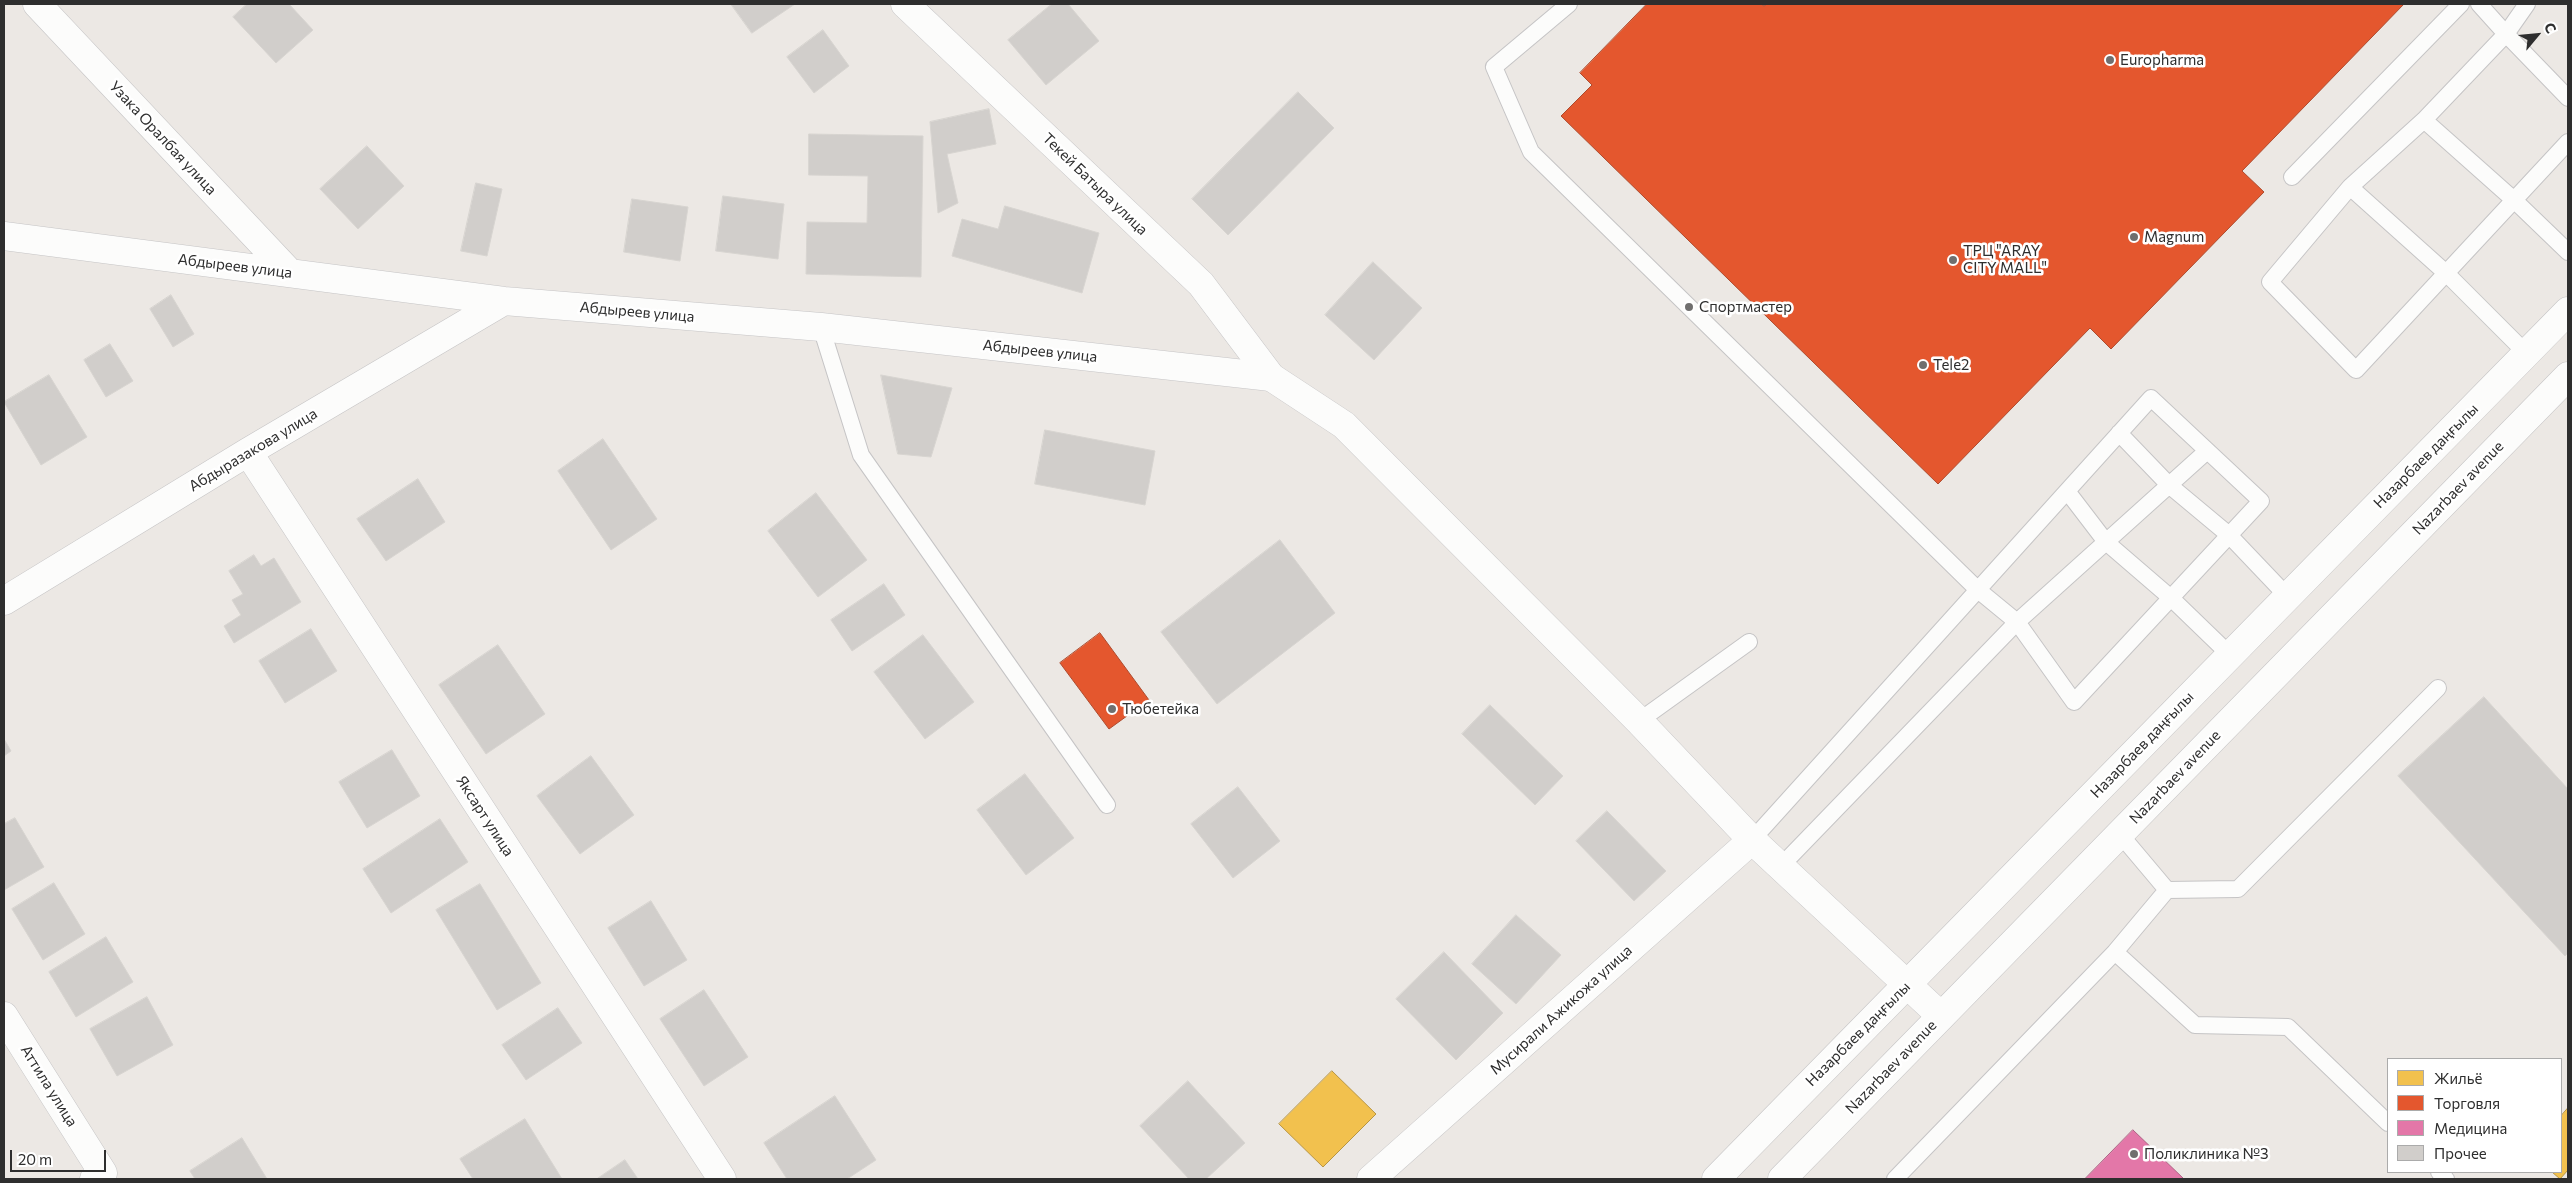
<!DOCTYPE html>
<html>
<head>
<meta charset="utf-8">
<style>
  body { margin:0 }
  #map { position:relative; width:2572px; height:1183px; overflow:hidden; background:#ece8e4; font-family:Commissioner,sans-serif }
  canvas { display:block }
  .frame { position:absolute; inset:0; border:5px solid #2e2e2e; pointer-events:none }
  .legend { position:absolute; left:2387px; top:1058px; width:175px; height:115px; box-sizing:border-box; background:#fff; border:1px solid #ababab; margin:0; padding:6px 9px; list-style:none; font-size:15px; color:#2e2e2e }
  .legend li { display:flex; align-items:center; gap:10px; height:25px }
  .legend b { width:25px; border:1px solid #ababab }
  .north { position:absolute; left:2512px; top:10px; width:50px; height:50px; -webkit-text-stroke:4px #fff; paint-order:stroke; rotate:62deg; font-size:14px; font-weight:700; line-height:20px; text-align:center; color:#2e2e2e }
  .north::after { content:''; display:block; margin:auto; width:18px; height:22px; background:#2e2e2e; clip-path:polygon(50% 0,100% 100%,50% 72%,0 100%) }
  .scale { position:absolute; left:10px; top:1150px; width:96px; height:22px; box-sizing:border-box; border:2px solid #2e2e2e; border-top:0; padding-left:6px; font-size:15px; line-height:18px; white-space:nowrap; color:#2e2e2e; -webkit-text-stroke:4px #fff; paint-order:stroke }
</style>
</head>
<body>
<div id="map">
<canvas width="2572" height="1183"></canvas>
<div class="frame"></div>
<ul class="legend">
<li><b style="height:14px;background:#f2c14e"></b>Жильё</li>
<li><b style="height:14px;background:#e4572e"></b>Торговля</li>
<li><b style="height:14px;background:#e377a8"></b>Медицина</li>
<li><b style="height:14px;background:#d1cecb"></b>Прочее</li>
</ul>
<div class="north">С</div>
<div class="scale">20 m</div>
</div>
<script>
const ctx = document.querySelector('canvas').getContext('2d');
ctx.lineJoin = 'round';
function paint(path, color) { ctx.fillStyle = color; ctx.fill(path, 'evenodd'); }
function strokePath(path, color, width, dash) { ctx.strokeStyle = color; ctx.lineWidth = width; ctx.lineCap = dash ? 'butt' : 'round'; ctx.setLineDash(dash || []); ctx.stroke(path); }
function write(font, color, halo, rows, align = 'center') {
  ctx.font = font + ' Commissioner,sans-serif'; ctx.lineWidth = 5; ctx.setLineDash([]); ctx.textBaseline = 'middle'; ctx.strokeStyle = halo; ctx.fillStyle = color; for (const [text, x, y, turn = 0] of rows) {
    ctx.save(); ctx.translate(x, y); ctx.rotate((+turn || 0) * Math.PI / 180); ctx.textAlign = isNaN(turn) ? turn : align; if (halo) ctx.strokeText(text, 0, 0); ctx.fillText(text, 0, 0); ctx.restore();
  }
}
const homes = new Path2D(`
  M1332,1071L1376,1114L1323,1167L1279,1124Z
  M2568,1108V1170L2560,1179L2552,1172H2561V1116Z`);
paint(homes, '#f2c14e');
strokePath(homes, '#b79544', 1);
const shops = new Path2D(`
  M1647,4H1761L1764,6L1767,4H2404L2242,171L2264,192L2111,349L2090,328L1938,484L1561,116L1592,85L1580,73Z
  M1100,633L1149,700L1109,729L1060,663Z`);
paint(shops, '#e4572e');
strokePath(shops, '#ad4b2e', 1);
const health = new Path2D(`
  M2133,1130L2184,1179H2085Z`);
paint(health, '#e377a8');
strokePath(health, '#ad6183', 1);
const building = new Path2D(`
  M247,4H289L313,30L276,63L233,17Z
  M731,4H795L752,33Z
  M1052,4H1068L1099,41L1046,85L1008,40Z
  M823,30L849,66L814,93L787,57Z
  M1298,92L1334,128L1228,235L1192,199Z
  M989,109L996,144L947,154L958,203L938,213L930,122Z
  M809,134L923,136L921,277L806,274L807,222L867,223L868,176L809,175Z
  M367,146L404,186L358,229L320,189Z
  M476,183L502,189L487,256L461,251Z
  M723,196L784,204L778,259L716,251Z
  M632,199L688,207L680,261L624,252Z
  M1005,206L1099,233L1082,293L952,256L962,219L998,229Z
  M1373,262L1422,308L1374,360L1325,315Z
  M171,295L194,334L173,347L150,309Z
  M110,344L133,381L106,397L84,360Z
  M49,375L87,437L41,465L4,402Z
  M881,375L952,388L931,457L898,454Z
  M1045,430L1155,451L1145,505L1035,484Z
  M603,439L657,519L611,550L558,471Z
  M418,479L445,522L386,561L357,519Z
  M816,493L867,560L818,597L768,531Z
  M1280,540L1335,613L1217,704L1161,632Z
  M254,555L261,566L274,558L301,602L234,643L224,626L241,615L232,600L243,594L229,571Z
  M884,584L905,615L852,651L831,620Z
  M311,629L337,671L285,703L259,661Z
  M923,635L974,702L925,739L874,672Z
  M498,645L545,714L486,754L439,685Z
  M2484,697L2568,789V953L2565,956L2398,776Z
  M1490,705L1563,776L1535,805L1462,734Z
  M4,739L11,751L4,756Z
  M392,750L420,796L367,828L339,782Z
  M591,756L634,815L580,854L537,796Z
  M1025,774L1074,838L1026,875L977,810Z
  M1238,787L1280,841L1233,878L1191,824Z
  M1607,811L1666,871L1634,901L1576,841Z
  M15,818L44,867L4,890V824Z
  M440,819L468,862L391,913L363,869Z
  M54,883L85,934L43,960L12,909Z
  M480,884L541,983L497,1010L436,910Z
  M651,901L687,960L644,986L608,928Z
  M1516,915L1561,955L1516,1004L1472,964Z
  M106,937L133,982L76,1017L49,972Z
  M1444,952L1503,1013L1456,1060L1396,999Z
  M704,990L748,1057L704,1086L660,1019Z
  M147,997L173,1045L117,1076L90,1029Z
  M558,1008L582,1043L526,1080L502,1045Z
  M1188,1081L1245,1143L1206,1179H1189L1140,1126Z
  M835,1096L876,1160L847,1179H787L764,1143Z
  M525,1119L562,1179H473L460,1159Z
  M242,1138L267,1179H195L190,1171Z
  M625,1160L638,1179H597Z`);
paint(building, '#d1cecb');
strokePath(building, '#d7d4d0', 1);
const service = new Path2D(`
  M1569,4L1494,67L1531,152L1978,590L2017,622L2207,451
  M2479,4L2506,34L2527,4
  M2568,98L2506,34L2424,120L2350,187L2270,282L2356,370L2568,142
  M2424,120L2514,200L2568,252
  M2292,177L2461,4
  M2350,187L2446,273L2527,354
  M821,327L861,455L1107,805
  M2119,433L2169,485L2229,535L2288,597
  M2067,491L2106,542L2171,598L2230,655
  M1639,721L1749,642
  M2119,833L2167,890L2238,889L2438,688
  M1752,840L2151,398L2261,501L2074,702L2017,622L1781,866
  M2115,952L2195,1025L2288,1027L2388,1123
  M2439,1172L2446,1179
  M1895,1179L2115,952L2167,890`);
const minor = new Path2D(`
  M37,4L290,273
  M4,236L504,301L821,327L1271,377
  M248,452L722,1179
  M4,601L248,452L504,301
  M4,1016L103,1173L94,1179
  M1371,1179L1752,840`);
const tertiary = new Path2D(`
  M905,4L1201,284L1271,377L1344,425L1639,721L1752,840L1941,1016`);
const secondary = new Path2D(`
  M1716,1179L2568,311
  M1782,1179L2568,376`);
strokePath(service, '#c5c4c5', 18);
strokePath(minor, '#c5c4c5', 29);
strokePath(tertiary, '#c5c4c5', 29);
strokePath(secondary, '#c5c4c5', 29);
strokePath(service, '#fcfcfb', 16);
strokePath(minor, '#fcfcfb', 28);
strokePath(tertiary, '#fcfcfb', 28);
strokePath(secondary, '#fcfcfb', 28);
for (const [x, y, r, color] of [
  [2110,60,5,"#706f6e"],
  [2134,237,5,"#706f6e"],
  [1953,260,5,"#706f6e"],
  [1689,307,5,"#706f6e"],
  [1923,365,5,"#706f6e"],
  [1112,709,5,"#706f6e"],
  [2134,1154,5,"#706f6e"]
]) { const dot = new Path2D(); dot.arc(x, y, r, 0, 2 * Math.PI); ctx.fillStyle = color; ctx.fill(dot); strokePath(dot, '#fff', 2); }
write('15px', '#2e2e2e', '#fff', [
  ["Europharma",2120,60],
  ["Magnum",2144,237],
  ["ТРЦ \"ARAY",1963,251],
  ["CITY MALL\"",1963,268],
  ["Спортмастер",1699,307],
  ["Tele2",1933,365],
  ["Тюбетейка",1122,709],
  ["Поликлиника №3",2144,1154]
], 'left');
write('15px', '#2e2e2e', '#fff', [
  ["Узака Оралбая улица",163,138,47],
  ["Текей Батыра улица",1095,184,44],
  ["Абдыреев улица",235,266,7],
  ["Абдыреев улица",637,312,5],
  ["Абдыреев улица",1040,351,6],
  ["Абдыразакова улица",253,450,-31],
  ["Назарбаев даңғылы",2426,456,-45],
  ["Nazarbaev avenue",2458,488,-46],
  ["Назарбаев даңғылы",2142,745,-46],
  ["Nazarbaev avenue",2175,777,-46],
  ["Яксарт улица",485,816,57],
  ["Мусирали Ажикожа улица",1561,1010,-42],
  ["Назарбаев даңғылы",1858,1034,-45],
  ["Nazarbaev avenue",1891,1067,-46],
  ["Аттила улица",49,1086,58]
]);
</script>
</body>
</html>
